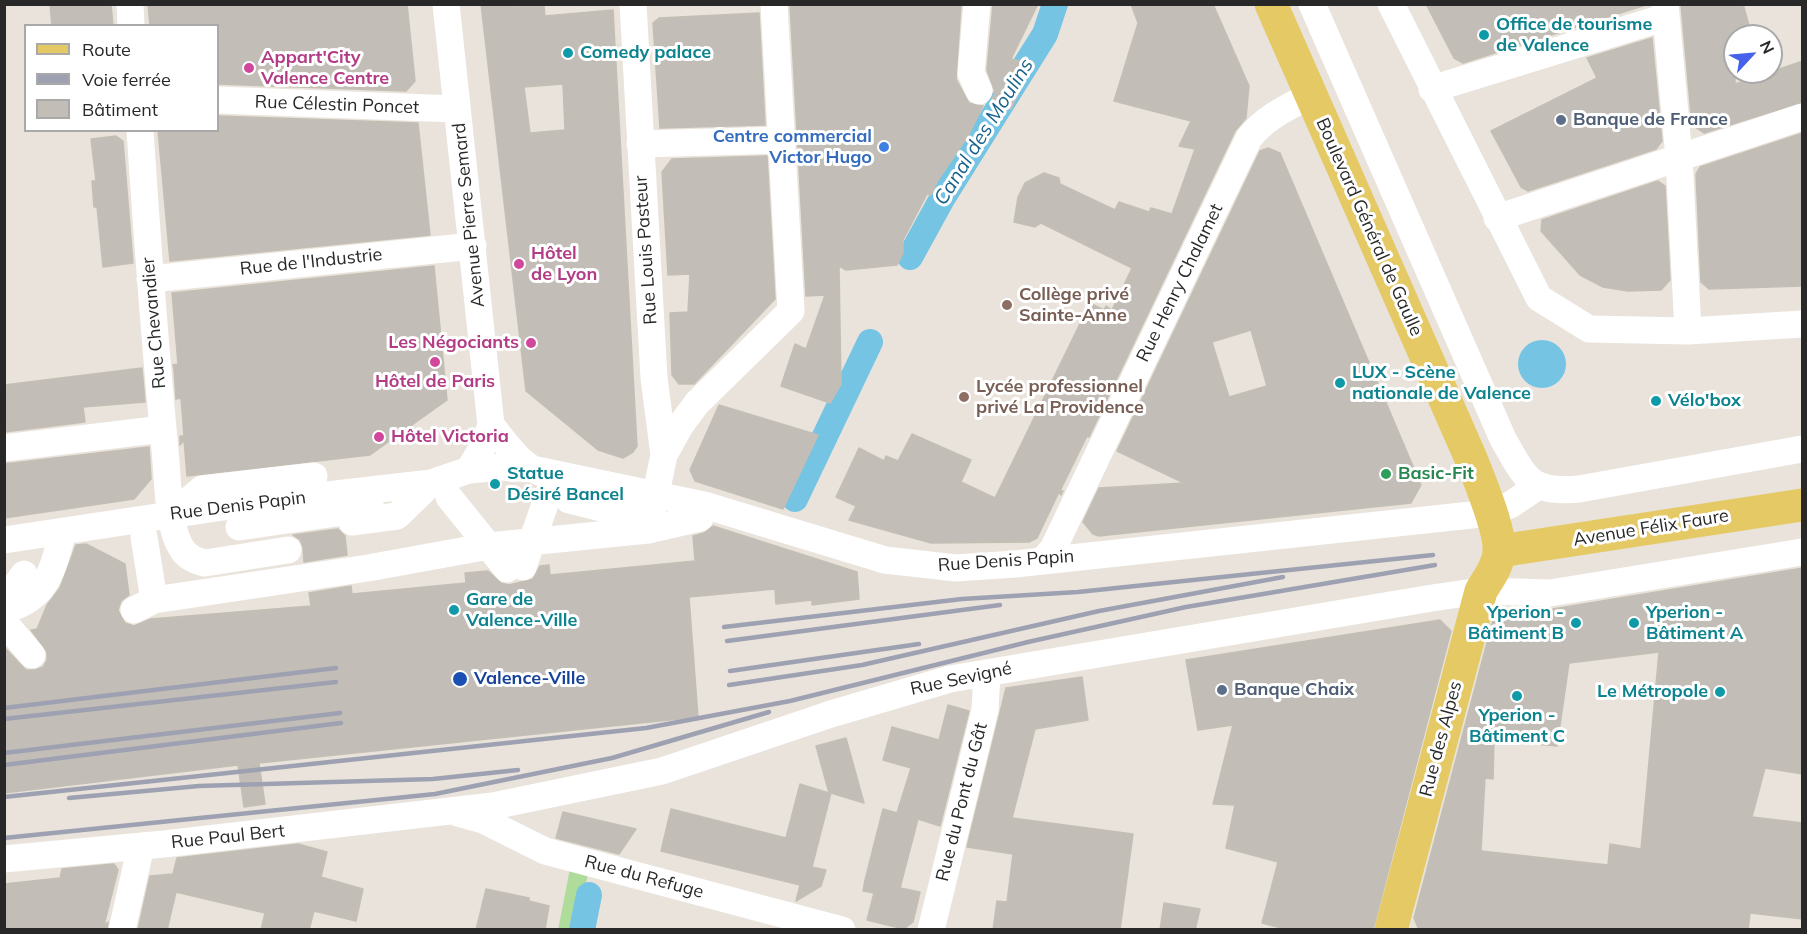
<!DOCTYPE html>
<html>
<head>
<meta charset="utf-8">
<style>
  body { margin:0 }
  #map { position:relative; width:1807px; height:934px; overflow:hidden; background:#e9e3db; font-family:Mulish,sans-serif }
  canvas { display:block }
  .frame { position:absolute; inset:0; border:6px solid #282828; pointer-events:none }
  .legend { position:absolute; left:24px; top:24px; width:195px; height:108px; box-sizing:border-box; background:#fff; border:2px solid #a9a9a9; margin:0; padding:8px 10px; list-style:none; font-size:18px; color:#282828 }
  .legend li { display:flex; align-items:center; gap:12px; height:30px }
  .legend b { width:30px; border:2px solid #a9a9a9 }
  .north { position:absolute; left:1723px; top:24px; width:60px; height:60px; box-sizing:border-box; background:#fff; border:2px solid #a9a9a9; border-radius:50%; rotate:64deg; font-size:16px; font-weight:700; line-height:24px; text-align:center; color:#282828 }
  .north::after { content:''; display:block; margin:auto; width:21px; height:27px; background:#4662eb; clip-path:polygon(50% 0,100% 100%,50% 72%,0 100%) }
</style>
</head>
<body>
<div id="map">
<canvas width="1807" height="934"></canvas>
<div class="frame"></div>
<ul class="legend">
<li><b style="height:8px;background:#e5c964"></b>Route</li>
<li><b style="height:8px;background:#9ea1b1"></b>Voie ferrée</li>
<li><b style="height:16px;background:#c2bdb6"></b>Bâtiment</li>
</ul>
<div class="north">N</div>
</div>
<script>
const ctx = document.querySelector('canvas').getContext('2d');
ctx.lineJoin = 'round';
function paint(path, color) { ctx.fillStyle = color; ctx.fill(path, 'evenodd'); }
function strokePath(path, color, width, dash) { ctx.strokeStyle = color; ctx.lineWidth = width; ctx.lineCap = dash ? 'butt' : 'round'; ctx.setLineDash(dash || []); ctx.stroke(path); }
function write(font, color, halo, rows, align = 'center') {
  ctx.font = font + ' Mulish,sans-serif'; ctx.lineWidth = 6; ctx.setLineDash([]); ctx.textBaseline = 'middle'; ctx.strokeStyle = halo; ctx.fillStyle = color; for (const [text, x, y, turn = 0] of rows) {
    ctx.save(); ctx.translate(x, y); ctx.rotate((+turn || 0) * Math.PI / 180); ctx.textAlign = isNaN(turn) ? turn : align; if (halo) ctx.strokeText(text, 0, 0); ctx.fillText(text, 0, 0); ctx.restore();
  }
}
paint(new Path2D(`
  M572,858L590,863L577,929L558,930Z`), '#b0dc9b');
paint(new Path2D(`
  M1518 364a24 24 0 1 1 48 0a24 24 0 1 1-48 0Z`), '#75c4e4');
strokePath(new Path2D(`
  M910,257L943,197L1045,34L1055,4
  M795,499L870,342
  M582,930L589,895`), '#75c4e4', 26);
const building = new Path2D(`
  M50,4H111L113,26H52Z
  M148,4H407L415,81L406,91L218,84V26H150Z
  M481,4H517V7L544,6L545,16L613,10L637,446L633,452L623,458L598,450L526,391ZM563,84L565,130L530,133L524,87Z
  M790,4H961L956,79L969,103L983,106L968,136L938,180L931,195L927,194L903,240V253L897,265L846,270L839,266L841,384L830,403L781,386L795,344L806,349L825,295L806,296Z
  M993,4H1038L1011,59L1032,64L1011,109L992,100L995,92L987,70Z
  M1131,4H1213L1249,86L1246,118L1235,131L1089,437L1087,436L1060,491H1063L1061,495L1059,492L1037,538L1029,542L931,543L849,520L856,506L836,497L859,448L884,461L886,456L898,461L912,434L971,460L961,482L995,498L1090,303L1104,310L1106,306L1112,310L1132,268L1041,223L1035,227L1014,222L1018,197L1025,183L1044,173L1059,178L1060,184L1115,210L1119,202L1149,212L1151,208L1172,214L1195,149L1179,146L1191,121L1114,101L1138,23Z
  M1426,4H1649L1463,63L1454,58Z
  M1681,4H1743L1752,36H1735V84L1803,61V102L1704,133L1692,125Z
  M759,13L765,125L660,128L653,23L659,18Z
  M1652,38L1662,141L1656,149L1528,191L1521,187L1491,131L1597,78L1587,58Z
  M218,116L418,123L430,235L170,261L158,130H218Z
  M1803,133V286L1709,289L1701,282L1696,174L1700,167Z
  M116,136L123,141L133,263L103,267L97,207H94L92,181H96L91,139Z
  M1268,148L1280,153L1421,485L1411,503L1099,536L1093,534L1083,522L1099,488L1184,483L1117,451L1260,151ZM1251,330L1267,386L1229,397L1212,342Z
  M767,156L775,299L694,384H679L672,375L670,313L688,312L690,274L668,275L662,172L672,159Z
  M1658,181L1665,186L1670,280L1661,290L1628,291L1603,287L1580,275L1541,231L1542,220Z
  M434,266L447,400L370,455L187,476L184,440L180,445V436H184L181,398L176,399L174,369L173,365L178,364L172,293Z
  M142,368L145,402L83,407L85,422L4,432V385Z
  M719,405L818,435L783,509L695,481L690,470Z
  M149,447L151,479L134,499L4,518V464Z
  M713,526L857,572L859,599L812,605V600L776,604L775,589L689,597L698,717L259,763L265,804L244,807L238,765L4,793V647L26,670H35L43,667L47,660V652L31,630L37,629L47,605L60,588L76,545L86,544L125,564L129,595L121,601L118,610L125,623L134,626L151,619L311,606L309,593L351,586L352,594L466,583L465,573L488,571L501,583L509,585L533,579L540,566L549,565L550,575L695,561L693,536L704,533Z
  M338,529L345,536L347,555L304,562L303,547L300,540L293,535Z
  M1803,568V774L1765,768L1752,817L1803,823V919L1750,913L1748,930H1419L1414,918L1494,616L1500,610L1553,609ZM1659,652L1641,849L1610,844L1608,865L1481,851L1485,778L1493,779L1494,740L1557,746L1569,663Z
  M1440,620L1451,631L1373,930H1289L1262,923L1278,862L1226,848L1235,805L1213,804L1233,725L1198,730L1186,660Z
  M1082,677L1088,720L1035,729L1012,818L1133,834L1120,930H993L997,901L1007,902L1013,854L967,847L1006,688Z
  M948,705L969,711L940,826L918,819L900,888L920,892L913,922L904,929L867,920L874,893L863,891L865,880L883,809L897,813L911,768L883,760L892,727L939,740Z
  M846,738L864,803L831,793L812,867L826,870L821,886L796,901L800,885L661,851L671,809L786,838L800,784L829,793L816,746Z
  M563,812L636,829L619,854L556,838Z
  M298,844L327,852L321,877L363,889L356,921L314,911L309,930H261L265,913L176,892L167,930H138L150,876L173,874L177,858Z
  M114,864L118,870L104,925L108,922L107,930H4V884L60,878L62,869Z
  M486,889L529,898V901L549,906L545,930H476Z
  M1164,903L1200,909L1195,930H1160Z`);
paint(building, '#c2bdb6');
strokePath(building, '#c4bfb5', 1.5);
strokePath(new Path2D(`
  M130,4L131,26
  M446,4L491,425L483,446L469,470
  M977,4L971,73L979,91
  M1312,4L1503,439C1526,479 1529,493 1579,489L1802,449
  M1391,4L1539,298L1589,329L1688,331L1802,324
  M1665,4L1679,158L1688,331
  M1432,89L1666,17
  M218,100L457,109
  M140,130C147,237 155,344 165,450C168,477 167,527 182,549C187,557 196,561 205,563L288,550
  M640,144L783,140
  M1497,218L1802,117
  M150,279L473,246
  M491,425C504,441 519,464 539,472
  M4,448L163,429
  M664,455L680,426L697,403L791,311L774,4
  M449,497L507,569
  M569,500L637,517L652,512L664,455L654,378L633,4
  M172,514L202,489L314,476
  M352,522L397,516L431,483
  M239,527L371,508
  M144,537L154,600
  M4,540L223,507L431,483L469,470L502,467L532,469L704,505L885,560L956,568L1015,564L1490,513L1510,505L1537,487
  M1043,560L1053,549L1249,138C1266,117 1288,107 1311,95
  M523,567L551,487
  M4,601L24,574
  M4,610C48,599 52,570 63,532
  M134,610L154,600L368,568L489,546L648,530L700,518
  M4,622L32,655
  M458,813L483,820L545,851L842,930
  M4,859L164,844L493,806L662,771L831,714L950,679L1432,598L1481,591L1550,593L1802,552
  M122,930L141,846
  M931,930L985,710L987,674`), '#fff', 27);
strokePath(new Path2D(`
  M1271,4L1472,461C1480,482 1501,531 1499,552C1498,567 1488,579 1481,591L1391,930
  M1500,551L1802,505`), '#e5c964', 33);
strokePath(new Path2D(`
  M724,627L962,599L1078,592L1433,555
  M727,641L1000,605
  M730,671L919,644
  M729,685L862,665L1099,611L1283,577
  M4,708L336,668
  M4,719L336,682
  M4,753L340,713
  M4,765L341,723
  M4,797L646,728L790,701L1028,642L1186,607L1435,565
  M69,798L199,786L433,779L518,770
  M4,838L435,794L612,758L769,712`), '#9ea1b1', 4.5);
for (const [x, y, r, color] of [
  [1484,35,6,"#0f9aa8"],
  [568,53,6,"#0f9aa8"],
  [249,68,6,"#d1479c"],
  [1561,120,6,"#5c6f8a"],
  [884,147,6,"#3f7fe0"],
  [519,264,6,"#d1479c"],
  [1007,305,6,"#8d6e63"],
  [531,343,6,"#d1479c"],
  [435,362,6,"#d1479c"],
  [1340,383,6,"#0f9aa8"],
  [964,397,6,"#8d6e63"],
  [1656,401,6,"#0f9aa8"],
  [379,437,6,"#d1479c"],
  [1386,474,6,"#2e9e5b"],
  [495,484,6,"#0f9aa8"],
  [454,610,6,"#0f9aa8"],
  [1576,623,6,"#0f9aa8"],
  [1634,623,6,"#0f9aa8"],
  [460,679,8,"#1a4fb4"],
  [1222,690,6,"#5c6f8a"],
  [1720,692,6,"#0f9aa8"],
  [1517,696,6,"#0f9aa8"]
]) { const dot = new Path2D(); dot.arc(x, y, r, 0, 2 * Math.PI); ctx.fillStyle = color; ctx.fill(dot); strokePath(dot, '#fff', 2); }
write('bold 18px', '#0d838f', '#fff', [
  ["Office de tourisme",1496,25],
  ["de Valence",1496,46],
  ["Comedy palace",580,53],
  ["LUX - Scène",1352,373],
  ["nationale de Valence",1352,394],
  ["Vélo'box",1668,401],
  ["Statue",507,474],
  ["Désiré Bancel",507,495],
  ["Gare de",466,600],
  ["Valence-Ville",466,621],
  ["Yperion -",1564,613,"right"],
  ["Bâtiment B",1564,634,"right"],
  ["Yperion -",1646,613],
  ["Bâtiment A",1646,634],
  ["Le Métropole",1708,692,"right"],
  ["Yperion -",1517,716,"center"],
  ["Bâtiment C",1517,737,"center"]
], 'left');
write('bold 18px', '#b23c85', '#fff', [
  ["Appart'City",261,58],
  ["Valence Centre",261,79],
  ["Hôtel",531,254],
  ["de Lyon",531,275],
  ["Les Négociants",519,343,"right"],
  ["Hôtel de Paris",435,382,"center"],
  ["Hôtel Victoria",391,437]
], 'left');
write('18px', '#282828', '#fff', [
  ["Rue Célestin Poncet",337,105,2],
  ["Avenue Pierre Semard",469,215,-96],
  ["Boulevard Général de Gaulle",1369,227,66],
  ["Rue Louis Pasteur",646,250,-94],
  ["Rue de l'Industrie",311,262,-6],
  ["Rue Henry Chalamet",1180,283,-64],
  ["Rue Chevandier",154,323,-95],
  ["Rue Denis Papin",238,506,-7],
  ["Avenue Félix Faure",1651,528,-9],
  ["Rue Denis Papin",1006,561,-4],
  ["Rue Sevigné",961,679,-12],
  ["Rue des Alpes",1441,739,-75],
  ["Rue du Pont du Gât",962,802,-76],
  ["Rue Paul Bert",228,837,-6],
  ["Rue du Refuge",644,877,15]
]);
write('bold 18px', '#4e5e75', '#fff', [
  ["Banque de France",1573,120],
  ["Banque Chaix",1234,690]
], 'left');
write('bold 18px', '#366cbe', '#fff', [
  ["Centre commercial",872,137],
  ["Victor Hugo",872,158]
], 'right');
write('bold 18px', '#785e54', '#fff', [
  ["Collège privé",1019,295],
  ["Sainte-Anne",1019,316],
  ["Lycée professionnel",976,387],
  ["privé La Providence",976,408]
], 'left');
write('bold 18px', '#27864d', '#fff', [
  ["Basic-Fit",1398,474]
], 'left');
write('bold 18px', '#164399', '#fff', [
  ["Valence-Ville",474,679]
], 'left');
write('italic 20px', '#17628d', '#fff', [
  ["Canal des Moulins",984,132,-58]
]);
</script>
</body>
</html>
